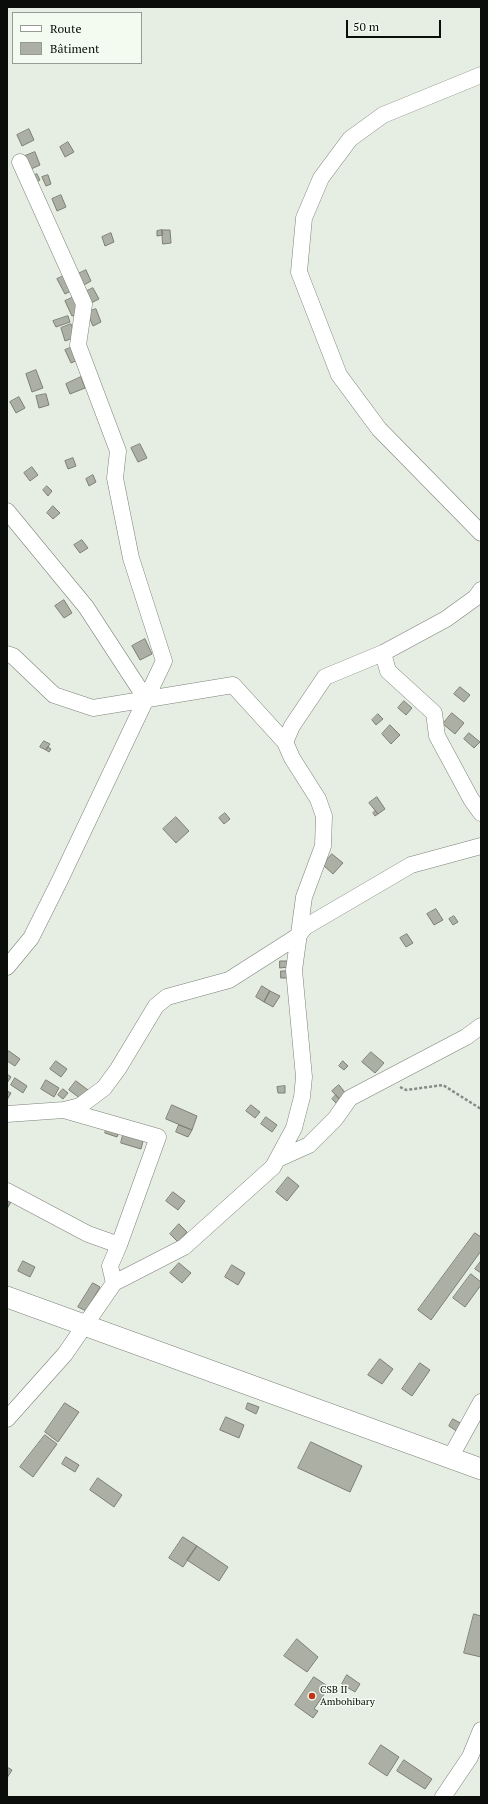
<!DOCTYPE html>
<html>
<head>
<meta charset="utf-8">
<style>
  body { margin:0 }
  #map { position:relative; width:488px; height:1804px; overflow:hidden; background:#e6eee3; font-family:"PT Serif",serif }
  canvas { display:block }
  .frame { position:absolute; inset:0; border:8px solid #0b0d0a; pointer-events:none }
  .legend { position:absolute; left:12px; top:12px; width:130px; height:52px; box-sizing:border-box; background:#f3fbf0; border:1px solid #969c94; margin:0; padding:5px 7px; list-style:none; font-size:12px; color:#0b0d0a }
  .legend li { display:flex; align-items:center; gap:8px; height:20px }
  .legend b { width:20px; border:1px solid #969c94 }
  .scale { position:absolute; left:346px; top:20px; width:95px; height:18px; box-sizing:border-box; border:2px solid #0b0d0a; border-top:0; padding-left:5px; font-size:12px; line-height:14px; white-space:nowrap; color:#0b0d0a; -webkit-text-stroke:3px #f3fbf0; paint-order:stroke }
</style>
</head>
<body>
<div id="map">
<canvas width="488" height="1804"></canvas>
<div class="frame"></div>
<ul class="legend">
<li><b style="height:5px;background:#fff"></b>Route</li>
<li><b style="height:11px;background:#acafa3"></b>Bâtiment</li>
</ul>
<div class="scale">50 m</div>
</div>
<script>
const ctx = document.querySelector('canvas').getContext('2d');
ctx.lineJoin = 'round';
function paint(path, color) { ctx.fillStyle = color; ctx.fill(path, 'evenodd'); }
function strokePath(path, color, width, dash) { ctx.strokeStyle = color; ctx.lineWidth = width; ctx.lineCap = dash ? 'butt' : 'round'; ctx.setLineDash(dash || []); ctx.stroke(path); }
function write(font, color, halo, rows, align = 'center') {
  ctx.font = font + ' "PT Serif",serif'; ctx.lineWidth = 3; ctx.setLineDash([]); ctx.textBaseline = 'middle'; ctx.strokeStyle = halo; ctx.fillStyle = color; for (const [text, x, y, turn = 0] of rows) {
    ctx.save(); ctx.translate(x, y); ctx.rotate((+turn || 0) * Math.PI / 180); ctx.textAlign = isNaN(turn) ? turn : align; if (halo) ctx.strokeText(text, 0, 0); ctx.fillText(text, 0, 0); ctx.restore();
  }
}
const building = new Path2D(`
  M29,129L34,140L22,146L17,135Z
  M68,142L74,152L65,157L60,147Z
  M35,152L40,165L31,169L25,156Z
  M37,174L40,180L32,185L28,178Z
  M48,175L51,184L46,186L42,177Z
  M61,195L66,207L57,211L52,199Z
  M162,230L163,235L157,236V231Z
  M162,230H170L171,243L163,244Z
  M111,233L114,242L105,246L102,237Z
  M86,270L91,281L84,285L78,274Z
  M66,275L73,290L65,294L57,279Z
  M93,288L99,299L91,303L85,292Z
  M74,297L81,313L72,316L65,301Z
  M96,309L101,322L93,326L87,312Z
  M68,316L70,322L56,327L53,321Z
  M71,324L76,337L65,341L61,328Z
  M75,346L80,359L71,363L65,350Z
  M36,370L43,388L32,392L26,374Z
  M81,377L85,388L70,394L66,384Z
  M46,394L49,405L39,408L36,396Z
  M19,397L25,408L16,413L10,402Z
  M140,444L147,458L138,462L131,448Z
  M73,458L76,466L68,469L65,461Z
  M32,467L38,475L30,481L24,473Z
  M93,475L96,482L89,486L86,479Z
  M47,486L52,491L48,496L43,490Z
  M53,506L60,513L53,519L47,513Z
  M82,540L88,548L80,553L74,545Z
  M64,600L72,613L64,618L55,606Z
  M145,639L152,654L140,660L132,646Z
  M460,687L470,695L464,702L454,694Z
  M404,701L412,708L406,715L398,708Z
  M452,713L464,723L455,734L443,724Z
  M378,714L383,719L376,725L372,720Z
  M390,725L400,735L391,744L382,734Z
  M469,733L480,742L474,748L464,739Z
  M44,741L50,744L46,750L40,747Z
  M48,747L51,749L49,752L46,750Z
  M377,797L385,809L378,814L369,803Z
  M375,811L378,814L375,816L373,813Z
  M225,813L230,819L224,824L219,818Z
  M176,817L189,831L176,843L163,829Z
  M332,854L343,863L333,874L323,865Z
  M436,909L443,920L434,925L427,914Z
  M454,916L458,922L453,925L449,919Z
  M407,934L413,943L406,947L400,938Z
  M280,961H287L288,967L280,968Z
  M281,971H288V978H281Z
  M262,986L270,991L264,1002L256,997Z
  M270,991L280,996L273,1007L264,1002Z
  M9,1051L20,1059L15,1066L7,1061V1054Z
  M371,1052L384,1063L375,1073L362,1062Z
  M56,1061L67,1069L61,1077L50,1069Z
  M343,1061L348,1066L344,1070L339,1066Z
  M7,1074L11,1077L7,1083Z
  M15,1078L27,1086L23,1093L11,1085Z
  M46,1080L59,1088L54,1097L41,1089Z
  M76,1081L88,1090L81,1099L69,1090Z
  M339,1085L347,1095L341,1101L332,1091Z
  M285,1086V1093H278L277,1087Z
  M63,1089L68,1093L63,1099L58,1095Z
  M7,1091L11,1093L7,1100Z
  M336,1095L341,1101L337,1104L332,1099Z
  M172,1105L197,1116L192,1130L166,1119Z
  M251,1105L260,1112L255,1118L246,1111Z
  M266,1117L277,1125L272,1132L261,1124Z
  M108,1125L120,1129L117,1137L105,1133Z
  M179,1125L192,1130L188,1137L176,1132Z
  M124,1131L144,1137L141,1149L121,1143Z
  M288,1177L299,1186L287,1201L276,1192Z
  M173,1192L185,1201L178,1210L166,1201Z
  M7,1195L13,1198L7,1209Z
  M179,1224L187,1232L178,1242L170,1234Z
  M475,1233L481,1237V1251L431,1320L418,1310Z
  M23,1261L35,1267L30,1277L18,1271Z
  M481,1261V1273L475,1269Z
  M179,1263L191,1273L182,1283L170,1273Z
  M232,1265L245,1273L238,1285L225,1277Z
  M471,1274L481,1282V1285L465,1307L453,1298Z
  M93,1283L100,1287L86,1311L78,1307Z
  M380,1359L393,1369L382,1384L368,1375Z
  M420,1363L430,1370L412,1396L402,1389Z
  M65,1403L79,1412L58,1442L45,1432Z
  M248,1403L259,1407L256,1414L246,1409Z
  M226,1417L244,1425L239,1438L220,1430Z
  M453,1419L462,1424L458,1432L449,1426Z
  M45,1435L57,1444L33,1477L20,1467Z
  M311,1442L362,1466L350,1492L298,1468Z
  M66,1457L79,1465L75,1472L62,1464Z
  M98,1478L122,1495L114,1507L90,1490Z
  M183,1537L197,1546L183,1567L169,1558Z
  M197,1546L228,1567L219,1581L187,1560Z
  M474,1614L481,1616V1657L464,1653Z
  M297,1639L318,1657L307,1672L284,1656Z
  M347,1675L360,1684L355,1692L342,1684Z
  M314,1677L329,1687L314,1709L318,1711L313,1718L295,1705Z
  M381,1745L399,1757L387,1776L369,1764Z
  M404,1760L432,1779L425,1789L397,1771Z
  M7,1767L12,1770L7,1778Z`);
paint(building, '#acafa3');
strokePath(building, '#7d7f74', 1);
const minor = new Path2D(`
  M481,75L383,115L350,139L321,178L304,218L299,272L339,375L379,429L481,533
  M7,511L86,607L146,699
  M383,653L388,671L434,713L437,736L471,799L481,813
  M7,654L13,656L54,695L93,708L233,685L285,742
  M7,967L31,938L59,882L164,661L131,558L115,478L118,451L78,345L84,304L20,162
  M64,1110L80,1106L104,1088L118,1069L156,1006L167,997L229,980L298,936L305,927L411,865L481,846
  M7,1114L64,1110L158,1137L119,1245
  M278,1159L309,1145L335,1119L350,1098L466,1037L481,1026
  M7,1191L88,1234L119,1245L110,1266L114,1283
  M7,1419L65,1354L114,1283L184,1247L273,1167L294,1128L302,1097L304,1077L294,970L304,897L323,846L324,816L318,799L292,758L285,742L292,726L325,677L383,653L446,619L475,598L481,590
  M450,1458L481,1402
  M443,1797L470,1757L481,1730`);
const major = new Path2D(`
  M7,1297L481,1469`);
strokePath(minor, '#7b8278', 17);
strokePath(major, '#7b8278', 22);
strokePath(new Path2D(`
  M400,1087L406,1090L443,1085L481,1109`), '#868b84', 2.5, [3, 2]);
strokePath(minor, '#fff', 16);
strokePath(major, '#fff', 21);
for (const [x, y, r, color] of [
  [312,1696,4,"#bf3516"]
]) { const dot = new Path2D(); dot.arc(x, y, r, 0, 2 * Math.PI); ctx.fillStyle = color; ctx.fill(dot); strokePath(dot, '#f3fbf0', 1.5); }
write('10px', '#0b0d0a', '#f3fbf0', [
  ["CSB II",320,1690],
  ["Ambohibary",320,1702]
], 'left');
</script>
</body>
</html>
